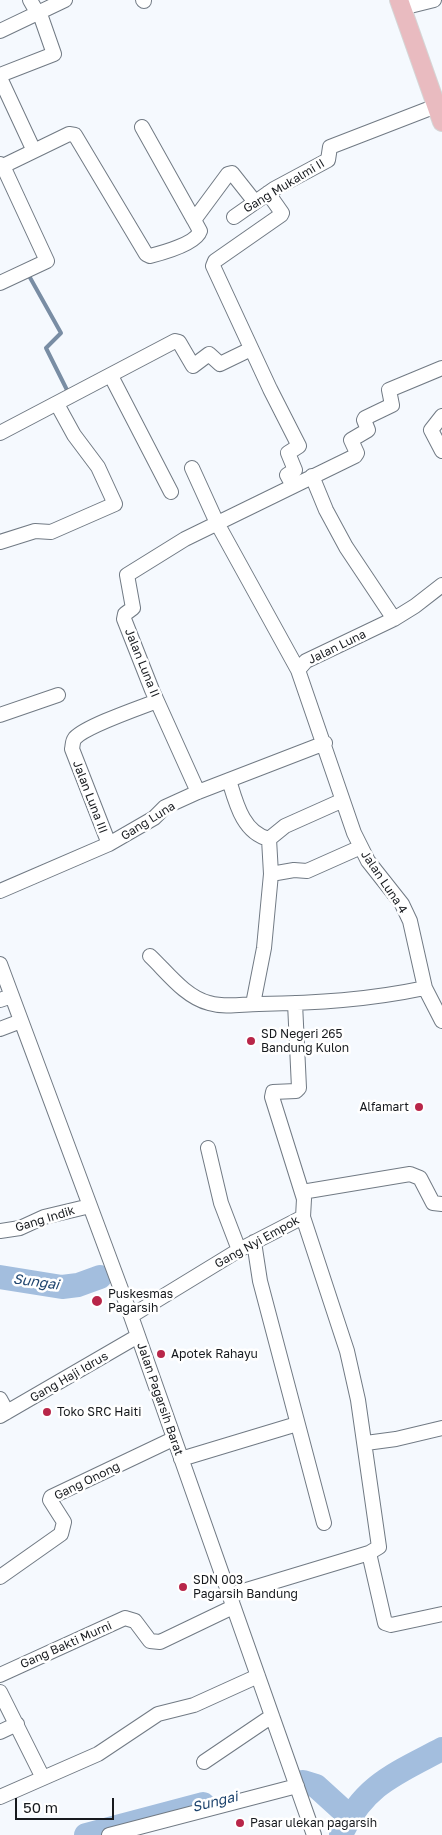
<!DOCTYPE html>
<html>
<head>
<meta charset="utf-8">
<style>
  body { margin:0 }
  #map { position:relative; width:442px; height:1835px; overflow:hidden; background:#f5f9fe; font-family:"Golos Text",sans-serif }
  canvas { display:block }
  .scale { position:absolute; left:15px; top:1798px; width:99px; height:22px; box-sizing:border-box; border:2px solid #171a1e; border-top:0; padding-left:6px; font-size:15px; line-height:18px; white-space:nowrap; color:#171a1e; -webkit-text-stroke:4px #fff; paint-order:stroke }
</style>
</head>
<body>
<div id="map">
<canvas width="442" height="1835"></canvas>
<div class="scale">50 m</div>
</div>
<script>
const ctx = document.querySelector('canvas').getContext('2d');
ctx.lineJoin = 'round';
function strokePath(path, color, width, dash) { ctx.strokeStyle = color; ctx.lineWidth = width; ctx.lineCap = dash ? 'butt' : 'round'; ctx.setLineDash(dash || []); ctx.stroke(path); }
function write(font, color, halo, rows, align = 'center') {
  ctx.font = font + ' "Golos Text",sans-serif'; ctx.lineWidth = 5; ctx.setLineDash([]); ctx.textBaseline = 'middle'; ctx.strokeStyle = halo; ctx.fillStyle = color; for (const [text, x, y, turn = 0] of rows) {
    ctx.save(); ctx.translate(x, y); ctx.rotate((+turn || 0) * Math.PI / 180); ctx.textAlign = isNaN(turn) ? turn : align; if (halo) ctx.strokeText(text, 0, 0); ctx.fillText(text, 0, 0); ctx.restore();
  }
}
strokePath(new Path2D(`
  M28,274L61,333L46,348L69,394`), '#798da4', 4);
strokePath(new Path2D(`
  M0,1277L62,1287L78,1285L100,1277
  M303,1782L316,1786L349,1816
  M86,1835L203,1804
  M341,1835C363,1785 397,1773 442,1749`), '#a3bede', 24);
const minor = new Path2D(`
  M30,0L38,14
  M143,0L144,1
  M402,8L434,0
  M0,31L65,0
  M0,75L54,54L40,14
  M0,78L34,151
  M142,127L194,220L228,174L232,173L255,202
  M0,164L3,166L47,261L0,283
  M3,166L69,134L75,135L146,254L150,256C162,253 196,244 200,231L194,220
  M268,193L282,213L281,215L215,261L213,266L270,389L299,446L288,453L295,470L287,475L293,486
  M234,217L274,189L328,160L330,147L436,106
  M111,376L171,492
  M442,416L431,430L442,451
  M0,433L175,341L179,342L193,366L209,354L220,364L251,349
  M192,468L217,523L298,670
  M312,476L326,510L346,547L394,619
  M0,542L35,531L51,532L115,504L98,467L74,435L57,404
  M442,585L415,606L394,619L306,661L298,670L354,833L368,861L402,904L410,921L425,988L442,1021
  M0,715L58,695
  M229,780C236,803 243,833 269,839
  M198,792L152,690L124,619L125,614L133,608L127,575L185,539L355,456L357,453L351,440L368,430L364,420L365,418L392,405L389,390L442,368
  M109,844L72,749C73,745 72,742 75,738C86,726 139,708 157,701
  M271,874L269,839L285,826L341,801
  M0,891L109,844L154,818L165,807L198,792L325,743
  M150,956C167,972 185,997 209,1003C226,1008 242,1004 259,1004C317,1003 368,1000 425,988
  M0,964L131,1316L314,1835
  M0,1000L12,996
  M295,1003L299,1088L296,1091L273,1092L272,1097L304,1199L303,1217
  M253,1004L264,948L271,874L294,870L307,871L361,847
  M0,1029L21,1021
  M208,1148L221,1203L239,1250
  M302,1192L410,1174L420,1178L433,1203L442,1204
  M0,1231L20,1228L44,1217L90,1206
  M254,1242L260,1281L324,1523
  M131,1316L239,1250L303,1217
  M0,1399L7,1412
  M0,1416L138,1336
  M366,1443L396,1439L442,1428
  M181,1459L297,1424
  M369,1553L385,1623L391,1625L442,1614
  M0,1577L61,1534L64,1522L50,1500L51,1497L173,1439
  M230,1595L369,1553L379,1547L358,1400L347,1351L303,1217
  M0,1675L125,1618L135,1621L150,1641L160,1642L233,1607
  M0,1692L43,1778
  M0,1732L17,1724
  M204,1762L272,1716
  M0,1797L98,1754L158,1714L194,1705L258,1676
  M109,1835L297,1786`);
const major = new Path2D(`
  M399,0L442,122`);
strokePath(minor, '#717a84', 16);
strokePath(major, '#d5d6d6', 20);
strokePath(minor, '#fff', 14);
strokePath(major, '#e9bbc0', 18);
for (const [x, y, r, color] of [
  [251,1041,5,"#b82649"],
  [419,1107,5,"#b82649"],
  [97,1301,6,"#b82649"],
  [161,1354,5,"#b82649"],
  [47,1412,5,"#b82649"],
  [183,1587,5,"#b82649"],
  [240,1823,5,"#b82649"]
]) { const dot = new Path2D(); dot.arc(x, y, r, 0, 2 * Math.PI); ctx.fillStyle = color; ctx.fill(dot); strokePath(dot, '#fff', 2); }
write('12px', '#171a1e', '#fff', [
  ["Gang Mukalmi II",284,186,-31],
  ["Jalan Luna",337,647,-26],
  ["Jalan Luna II",142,663,68],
  ["Jalan Luna III",90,797,69],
  ["Gang Luna",148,821,-32],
  ["Jalan Luna 4",384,882,56],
  ["Gang Indik",45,1219,-17],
  ["Gang Nyi Empok",257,1242,-29],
  ["Gang Haji Idrus",69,1377,-30],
  ["Jalan Pagarsih Barat",160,1399,71],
  ["Gang Onong",87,1481,-26],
  ["Gang Bakti Murni",66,1645,-24]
]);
write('12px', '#171a1e', '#fff', [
  ["SD Negeri 265",261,1034],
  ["Bandung Kulon",261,1048],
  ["Alfamart",409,1107,"right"],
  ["Puskesmas",108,1294],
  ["Pagarsih",108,1308],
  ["Apotek Rahayu",171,1354],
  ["Toko SRC Haiti",57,1412],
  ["SDN 003",193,1580],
  ["Pagarsih Bandung",193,1594],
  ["Pasar ulekan pagarsih",250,1823]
], 'left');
write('italic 14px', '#1e446e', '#fff', [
  ["Sungai",36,1282,8],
  ["Sungai",215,1802,-14]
]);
</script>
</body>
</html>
